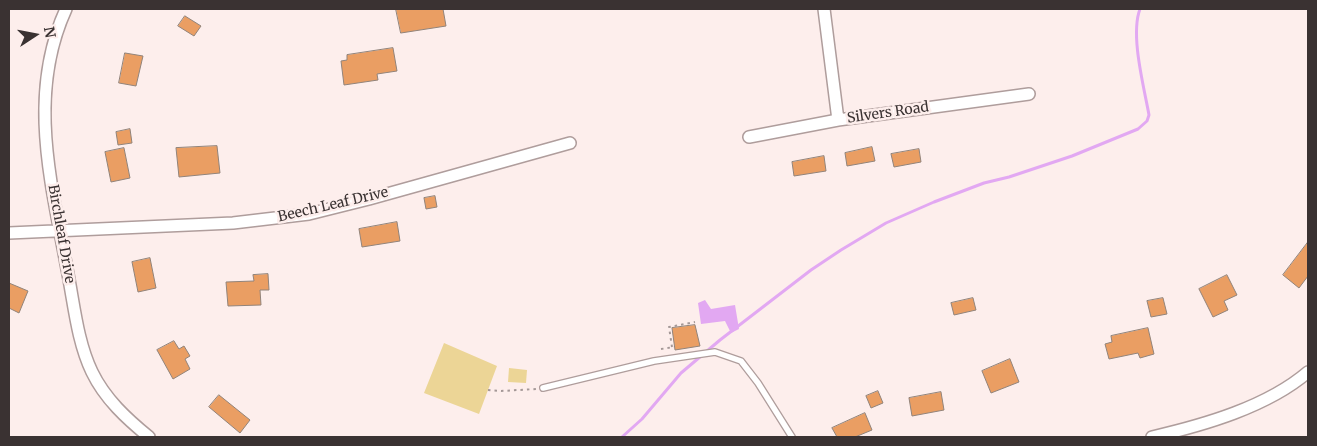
<!DOCTYPE html>
<html>
<head>
<meta charset="utf-8">
<style>
  body { margin:0 }
  #map { position:relative; width:1317px; height:446px; overflow:hidden; background:#fdeeec; font-family:Merriweather,serif }
  canvas { display:block }
  .frame { position:absolute; inset:0; border:10px solid #3a3232; pointer-events:none }
  .north { position:absolute; left:10px; top:10px; width:50px; height:50px; -webkit-text-stroke:4px #fdeeec; paint-order:stroke; rotate:79deg; font-size:14px; font-weight:700; line-height:20px; text-align:center; color:#3a3232 }
  .north::after { content:''; display:block; margin:auto; width:18px; height:22px; background:#3a3232; clip-path:polygon(50% 0,100% 100%,50% 72%,0 100%) }
</style>
</head>
<body>
<div id="map">
<canvas width="1317" height="446"></canvas>
<div class="frame"></div>
<div class="north">N</div>
</div>
<script>
const ctx = document.querySelector('canvas').getContext('2d');
ctx.lineJoin = 'round';
function paint(path, color) { ctx.fillStyle = color; ctx.fill(path, 'evenodd'); }
function strokePath(path, color, width, dash) { ctx.strokeStyle = color; ctx.lineWidth = width; ctx.lineCap = dash ? 'butt' : 'round'; ctx.setLineDash(dash || []); ctx.stroke(path); }
function write(font, color, halo, rows, align = 'center') {
  ctx.font = font + ' Merriweather,serif'; ctx.lineWidth = 5; ctx.setLineDash([]); ctx.textBaseline = 'middle'; ctx.strokeStyle = halo; ctx.fillStyle = color; for (const [text, x, y, turn = 0] of rows) {
    ctx.save(); ctx.translate(x, y); ctx.rotate((+turn || 0) * Math.PI / 180); ctx.textAlign = isNaN(turn) ? turn : align; if (halo) ctx.strokeText(text, 0, 0); ctx.fillText(text, 0, 0); ctx.restore();
  }
}
paint(new Path2D(`
  M444,343L497,366L479,414L424,393Z
  M509,368L527,370L526,383L508,382Z`), '#ecd596');
paint(new Path2D(`
  M705,300L711,309L735,305L739,329L731,333L725,321L701,324L698,303Z`), '#e2a8f2');
strokePath(new Path2D(`
  M622,437L642,419L681,373L720,340L811,270L841,250L886,223L934,202L984,183L1009,177L1072,156L1138,129L1147,121L1149,115C1144,87 1130,35 1140,9`), '#e2a8f2', 3);
const building = new Path2D(`
  M396,9H443L446,26L401,33Z
  M185,16L201,26L194,36L178,26Z
  M393,48L397,71L377,74L378,80L344,85L341,61L347,60V55Z
  M125,53L143,56L136,86L119,83Z
  M130,129L132,143L118,145L116,132Z
  M217,146L220,173L179,177L176,148Z
  M872,147L875,161L847,166L845,153Z
  M124,148L130,178L111,182L105,152Z
  M919,149L921,162L894,167L891,154Z
  M824,156L826,171L794,176L792,162Z
  M435,196L437,207L426,209L424,198Z
  M397,222L400,241L362,247L359,229Z
  M1308,242V276L1299,288L1283,275Z
  M150,258L156,288L138,292L132,262Z
  M268,274L269,290H260L261,305L228,306L226,282L254,281L253,275Z
  M1227,275L1237,295L1224,301L1228,310L1213,317L1199,289Z
  M9,283L28,291L19,313L9,308Z
  M973,298L976,310L954,315L951,303Z
  M1163,298L1167,314L1151,317L1147,301Z
  M695,325L700,346L675,350L672,328Z
  M1148,328L1154,354L1140,358L1138,353L1109,359L1105,344L1112,342L1111,336Z
  M174,341L179,349L184,346L190,356L185,359L190,369L173,379L157,350Z
  M1010,359L1019,382L991,393L982,371Z
  M878,391L883,403L871,408L866,396Z
  M941,392L944,410L912,416L909,398Z
  M219,395L250,420L240,433L209,407Z
  M865,413L872,430L855,437H837L832,428Z`);
paint(building, '#ea9e63');
strokePath(building, '#91837a', 1);
const service = new Path2D(`
  M543,388L654,361L715,352L741,361L758,383L792,437`);
const minor = new Path2D(`
  M66,9C27,94 51,182 67,269C74,303 77,341 92,372C105,399 127,419 149,437
  M824,9L838,120
  M749,137L838,120L1029,94
  M9,233L233,223L309,214L369,199L570,143
  M1152,437C1204,425 1267,407 1308,372`);
strokePath(service, '#af9d9c', 8);
strokePath(minor, '#af9d9c', 14);
strokePath(new Path2D(`
  M672,347L669,327L695,322
  M661,349L674,347
  M488,390L501,391L536,389`), '#a49897', 2, [2.5, 4]);
strokePath(service, '#fff', 5.5);
strokePath(minor, '#fff', 11);
write('14px', '#3a3232', '#fdeeec', [
  ["Silvers Road",888,113,-8],
  ["Beech Leaf Drive",333,205,-13],
  ["Birchleaf Drive",61,234,80]
]);
</script>
</body>
</html>
